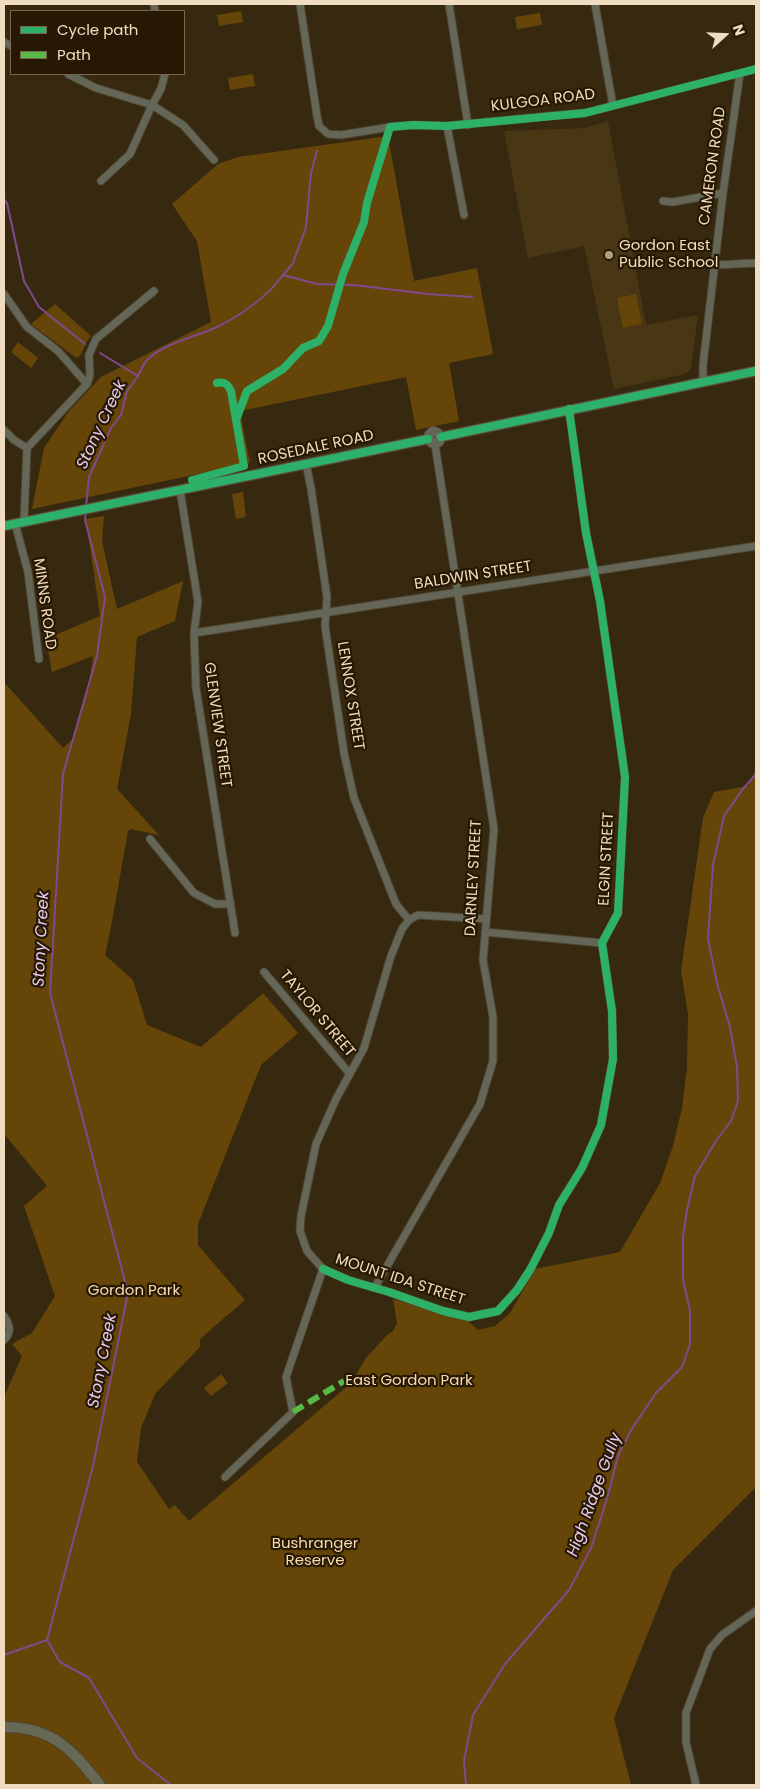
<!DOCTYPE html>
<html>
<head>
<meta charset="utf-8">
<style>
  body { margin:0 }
  #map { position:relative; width:760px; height:1789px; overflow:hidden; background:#362910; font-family:Poppins,sans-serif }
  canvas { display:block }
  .frame { position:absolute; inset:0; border:5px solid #f0ddc1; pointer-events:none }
  .legend { position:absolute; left:10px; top:10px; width:175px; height:65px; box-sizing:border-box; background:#261802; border:1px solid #77674e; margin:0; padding:6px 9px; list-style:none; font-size:15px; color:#f0ddc1 }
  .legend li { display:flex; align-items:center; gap:10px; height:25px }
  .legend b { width:25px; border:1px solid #77674e }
  .north { position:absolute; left:700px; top:10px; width:50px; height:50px; -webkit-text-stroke:4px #261802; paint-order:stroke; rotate:70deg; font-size:14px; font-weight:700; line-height:20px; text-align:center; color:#f0ddc1 }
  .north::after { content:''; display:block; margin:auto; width:18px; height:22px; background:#f0ddc1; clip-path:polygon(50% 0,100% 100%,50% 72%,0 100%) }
</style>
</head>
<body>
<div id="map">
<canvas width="760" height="1789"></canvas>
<div class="frame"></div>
<ul class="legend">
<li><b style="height:6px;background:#2db169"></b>Cycle path</li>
<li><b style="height:6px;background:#58b947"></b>Path</li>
</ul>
<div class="north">N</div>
</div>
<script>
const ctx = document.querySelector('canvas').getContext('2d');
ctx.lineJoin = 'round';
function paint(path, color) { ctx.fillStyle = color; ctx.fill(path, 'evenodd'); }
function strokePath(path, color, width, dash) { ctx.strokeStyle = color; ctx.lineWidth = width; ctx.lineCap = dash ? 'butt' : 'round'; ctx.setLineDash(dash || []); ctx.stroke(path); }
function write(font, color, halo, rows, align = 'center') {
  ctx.font = font + ' Poppins,sans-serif'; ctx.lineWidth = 4.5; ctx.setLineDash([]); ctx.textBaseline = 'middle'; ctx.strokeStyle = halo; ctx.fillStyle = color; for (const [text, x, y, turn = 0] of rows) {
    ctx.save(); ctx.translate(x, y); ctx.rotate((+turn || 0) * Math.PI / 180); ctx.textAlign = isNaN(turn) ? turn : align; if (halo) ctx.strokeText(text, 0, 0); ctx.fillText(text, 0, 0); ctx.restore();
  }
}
paint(new Path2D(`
  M608,121L646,325L698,315L691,369L685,374L614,389L584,246L528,258L504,131L584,128Z`), '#493614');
paint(new Path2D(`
  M241,11L243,22L219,26L217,15Z
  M540,13L542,25L517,29L515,17Z
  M253,74L255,86L230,90L228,78Z
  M388,136L414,281L477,268L493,354L449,363L459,421L416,430L406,377L240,411L250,463L32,509L44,448L69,411L101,377L211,322L197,241L172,204L218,164L238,157Z
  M636,294L642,324L623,328L617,298Z
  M55,304L91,336C85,342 83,353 78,358L75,357L31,324Z
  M18,342L38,358L31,368L11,352Z
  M243,492L246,517L236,519L232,494Z
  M104,516L102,541L117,609L183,581L175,621L137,637L131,714L117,789L159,835L131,829L128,831L111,927L105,955L133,980L147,1025L201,1047L263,993L298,1033L261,1065L198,1224V1245L245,1300L200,1339V1347L155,1394L141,1428L137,1462L169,1509L175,1505L189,1521L351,1383L366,1358L387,1335L393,1331L397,1323L393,1299L466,1319L478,1330L495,1326L510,1313L535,1269L620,1252L660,1183L673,1146L682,1108L687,1068L688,1014L681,971L703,818L714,792L748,786L756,769V1487L673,1570L614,1718L631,1785H4V1397L22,1356L12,1344L32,1333L55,1296L24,1206L47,1186L4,1134V682L63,748L73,739L89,686L93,656L52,672L46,639L100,616L86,519Z
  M221,1374L228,1383L211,1396L204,1388Z`), '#654608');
strokePath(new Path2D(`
  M4,199L7,203L24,281L39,307L85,344
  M294,260L306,227L311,173L317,151
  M283,275L294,262
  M138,376C141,371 143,364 147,360C164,343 196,337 217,327C243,314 266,298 283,275L317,284L354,285L428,294L472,297
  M86,507L89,477L111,428L121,415L127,391L138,376L100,353
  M47,1640L93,1466L128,1293L50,993L63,774L97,656L105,597L85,520L86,511
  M4,1655L47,1640L60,1662L89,1678L137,1758L171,1785
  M466,1785L464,1761L473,1715L505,1664L569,1590L591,1548L607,1499L618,1456L631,1430L656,1393L682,1367L690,1344V1311L683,1279V1237L687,1210L695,1176L716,1141L731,1121L738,1101L737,1067L730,1027L717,983L708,939L713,865L724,816L742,790L756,774`), '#814a8d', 2);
const minor = new Path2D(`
  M154,4L155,11
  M300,4L317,116L319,126L328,134L341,135L390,127L413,125L447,126L561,115L585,113L756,69
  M449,4L468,125
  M595,4L613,106
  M4,42L11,46
  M68,74L96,88L152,105L183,125L214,160
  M447,126L464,215
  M101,181L130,154L152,105L161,89L165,74
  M663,201L673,202L723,193
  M715,265L756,263
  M4,294L27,327L58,351L87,384
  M703,382V365L723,193L740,73
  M4,430L14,440L27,448
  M306,464L311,488L327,597L325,626L344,753L354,798L396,904L409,920
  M180,490L198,602L194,633L196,688L235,933
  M24,521L27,448L87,384L90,375L89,355L96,339L154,291
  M15,523L28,572L39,659
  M194,633L756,546
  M150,839L194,893L215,904H230
  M485,932L602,943
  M264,972L350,1074
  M323,1269L348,1280L389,1292L443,1311L469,1317L498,1311L517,1290L530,1270L549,1233L559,1205L582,1168L601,1125L613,1059L612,1011L602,943L618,913L625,777L600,601L586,533L569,409
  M375,1287L480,1104L493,1061V1017L483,960L494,829L435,444
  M4,1316C10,1325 12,1332 4,1340
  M225,1477L293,1412L286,1377L323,1269L307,1251L300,1231L301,1216L316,1144L336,1099L364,1048L391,956L402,929L409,920L418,915L486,919
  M696,1785L686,1742V1713L710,1649L722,1635L756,1611`);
const tertiary = new Path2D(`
  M441,437L756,371
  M428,439L429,435L433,431L438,433L441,437
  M428,439L432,443L439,442L441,437
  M4,526L428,439`);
const secondary = new Path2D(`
  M4,1727C53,1727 71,1749 100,1785`);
strokePath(minor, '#504530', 9);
strokePath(tertiary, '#504530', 11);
strokePath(secondary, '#504530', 12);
strokePath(minor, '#646757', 7);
strokePath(tertiary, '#646757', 9);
strokePath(secondary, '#666956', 10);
strokePath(new Path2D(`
  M293,1412L344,1381`), '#58b947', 6, [12, 6]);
strokePath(new Path2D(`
  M236,420L247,391L283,369L303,348L319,341L328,326L343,274L364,222L367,203L390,127L413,125L447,126L585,113L756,69
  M441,437L756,371
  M192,480L244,466L231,391C228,385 225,381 217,383
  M4,526L428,439
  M323,1269L348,1280L389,1292L443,1311L469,1317L498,1311L517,1290L530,1270L549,1233L559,1205L582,1168L601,1125L613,1059L612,1011L602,943L618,913L625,777L600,601L586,533L569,409`), '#2db169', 8);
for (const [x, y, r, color] of [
  [609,255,5,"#af9e83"]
]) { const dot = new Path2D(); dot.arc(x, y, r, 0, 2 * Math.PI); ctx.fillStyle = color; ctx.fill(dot); strokePath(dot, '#261802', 2); }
write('15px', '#f0ddc1', '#261802', [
  ["KULGOA ROAD",543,101,-7],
  ["CAMERON ROAD",713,166,-82],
  ["ROSEDALE ROAD",316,448,-12],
  ["BALDWIN STREET",473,576,-9],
  ["MINNS ROAD",44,604,82],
  ["LENNOX STREET",350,696,81],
  ["GLENVIEW STREET",217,725,82],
  ["ELGIN STREET",607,859,-87],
  ["DARNLEY STREET",474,878,-87],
  ["TAYLOR STREET",317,1014,50],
  ["MOUNT IDA STREET",400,1280,18]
]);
write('15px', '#f0ddc1', '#261802', [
  ["Gordon East",619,246],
  ["Public School",619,263]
], 'left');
write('15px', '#f7dbb0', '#261802', [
  ["Gordon Park",134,1291],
  ["East Gordon Park",409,1381],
  ["Bushranger",315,1544],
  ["Reserve",315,1561]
]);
write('italic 16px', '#e9caf3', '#261802', [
  ["Stony Creek",102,425,-65],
  ["Stony Creek",42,939,-87],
  ["Stony Creek",103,1361,-79],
  ["High Ridge Gully",595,1495,-70]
]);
</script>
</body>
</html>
